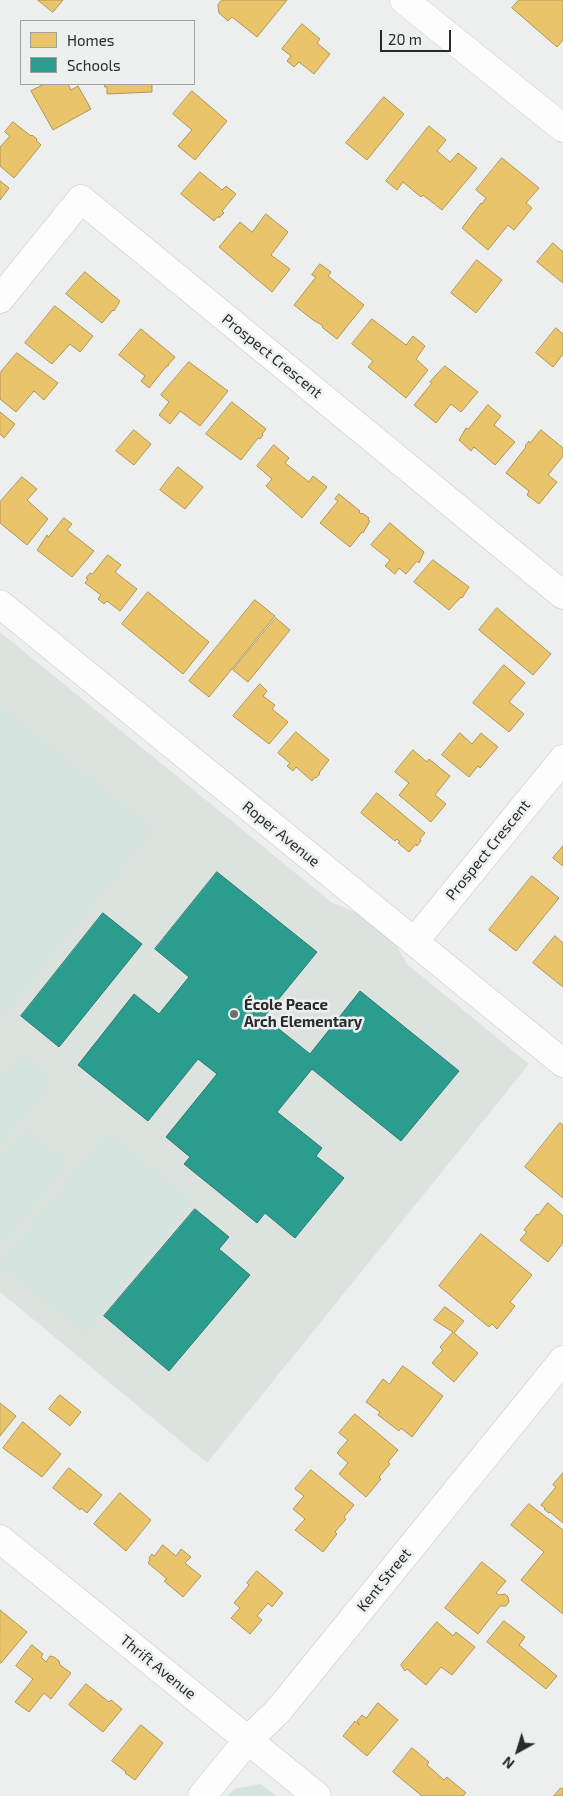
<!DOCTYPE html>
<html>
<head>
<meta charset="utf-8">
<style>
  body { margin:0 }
  #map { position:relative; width:563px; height:1796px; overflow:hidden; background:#edefee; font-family:"Exo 2",sans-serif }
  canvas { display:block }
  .legend { position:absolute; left:20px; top:20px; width:175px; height:65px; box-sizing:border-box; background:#ecf0ee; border:1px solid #9ea1a0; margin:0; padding:6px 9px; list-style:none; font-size:15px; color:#292b2a }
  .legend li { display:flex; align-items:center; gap:10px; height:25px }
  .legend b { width:25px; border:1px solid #9ea1a0 }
  .north { position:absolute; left:493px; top:1726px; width:50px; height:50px; -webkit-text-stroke:4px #ecf0ee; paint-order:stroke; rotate:219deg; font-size:14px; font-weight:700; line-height:20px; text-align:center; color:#292b2a }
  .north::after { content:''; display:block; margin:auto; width:18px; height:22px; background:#292b2a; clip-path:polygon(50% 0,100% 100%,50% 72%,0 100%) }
  .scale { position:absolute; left:380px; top:30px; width:71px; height:22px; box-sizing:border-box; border:2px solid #292b2a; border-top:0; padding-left:6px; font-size:15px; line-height:18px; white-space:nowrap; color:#292b2a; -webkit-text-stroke:4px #ecf0ee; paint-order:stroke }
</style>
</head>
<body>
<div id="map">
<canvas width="563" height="1796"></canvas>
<ul class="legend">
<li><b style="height:14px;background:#e9c46a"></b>Homes</li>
<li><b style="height:14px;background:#2a9d8f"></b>Schools</li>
</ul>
<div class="north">N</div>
<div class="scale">20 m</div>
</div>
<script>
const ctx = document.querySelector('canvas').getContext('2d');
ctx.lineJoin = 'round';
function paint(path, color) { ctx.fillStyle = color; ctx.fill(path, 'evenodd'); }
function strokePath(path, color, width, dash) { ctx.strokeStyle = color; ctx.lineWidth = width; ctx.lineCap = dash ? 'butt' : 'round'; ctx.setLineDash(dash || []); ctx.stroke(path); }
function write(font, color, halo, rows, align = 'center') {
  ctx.font = font + ' "Exo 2",sans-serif'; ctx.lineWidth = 5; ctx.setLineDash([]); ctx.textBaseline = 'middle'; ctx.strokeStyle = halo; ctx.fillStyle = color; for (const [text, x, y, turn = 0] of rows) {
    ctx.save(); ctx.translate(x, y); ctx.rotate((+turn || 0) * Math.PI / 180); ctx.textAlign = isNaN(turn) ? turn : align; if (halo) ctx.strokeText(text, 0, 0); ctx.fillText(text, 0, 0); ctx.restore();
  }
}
paint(new Path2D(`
  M0,632L331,902L363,915L396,945L407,964L529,1064L207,1463L0,1292Z`), '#dce3df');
paint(new Path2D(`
  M0,707L152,830L0,1018Z
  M23,1054L53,1079L0,1144V1082Z
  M26,1130L67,1163L4,1241L0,1238V1163Z
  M108,1133L191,1201L85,1332L1,1264Z
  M261,1784L276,1796H228L234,1789Z`), '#d4e4de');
const homes = new Path2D(`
  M38,0H63L53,12Z
  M222,0H287L257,37L232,17L228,21L219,13L218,5Z
  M519,0H563V40L557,47L512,8Z
  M302,24L320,39L317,43L330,54L314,74L299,62L294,67L287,61L291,56L282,49Z
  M45,84H68L71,90L78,86L91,109L53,130L31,91Z
  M105,84H152V92L107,94V87H105Z
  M192,91L227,121L195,160L178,146L192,130L173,114Z
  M384,97L404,114L367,160L346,143Z
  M13,122L31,136L32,135L37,139L36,140L41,145L14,178L0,166V147L10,136L5,132Z
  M429,126L446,140L437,151L450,162L458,153L477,168L442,210L423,195L421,197L403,182L397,190L386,181Z
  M502,158L539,188L526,203L532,208L514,230L508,225L488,250L462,228L481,203L482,204L486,198L476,190Z
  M200,172L222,190L226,186L236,194L222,211L224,213L219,218L218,216L214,221L181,194Z
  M0,181L9,188L0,200Z
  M266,214L288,232L271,255L290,269L272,292L219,247L240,222L252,232Z
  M553,243L563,252V283L537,262Z
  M477,260L502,280L476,313L451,293Z
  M320,264L331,272L328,276L364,305L337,339L323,328L322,325L313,320L294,305L316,277L312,275Z
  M85,272L120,301L114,311L113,310L102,323L66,294Z
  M55,306L93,336L80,352L70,344L52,364L25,343Z
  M372,319L406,345L413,336L425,346L416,359L428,370L406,398L368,367L373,361L352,344Z
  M556,328L563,334V354L553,367L536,353Z
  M141,329L175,357L168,365H169L165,368L149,388L141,381L145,376L119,355Z
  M17,353L58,383L44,400L34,391L16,412L0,399V373Z
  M189,362L228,391L200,426L180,411L170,424L159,415L169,402L161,395Z
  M445,366L478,392L461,412L451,404L436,423L414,405L432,383L430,382Z
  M232,402L266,429L262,434L263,435L260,439L258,438L241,460L206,434Z
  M488,405L501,416L494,425L515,442L495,465L474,447L471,451L459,440L466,428L468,429Z
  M0,412L15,424L4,438L0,434Z
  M134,430L151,444L134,465L116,451Z
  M541,430L563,448V456L548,475L557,482L539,504L527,495L529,491L506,473L526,447L525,446L529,441L530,443Z
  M274,445L289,458L285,463L309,482L313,476L327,487L302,518L266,486L272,479L257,466Z
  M178,467L203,487L185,509L160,490Z
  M22,477L37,489L27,500L48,519L27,545L0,523V502Z
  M339,494L360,511L359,512L361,514L362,513L369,518L368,520L370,521L363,533L362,532L350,547L320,523L338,501L335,499Z
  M64,518L72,524L67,530L94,551L72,577L37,550L47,535L48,537Z
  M390,523L424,552L419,563L417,561L406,574L399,568L395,574L385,566L390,560L371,545Z
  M108,555L121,565L115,572L137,589L120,611L107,601L104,604L98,599L101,595L85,583L88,579L86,578L90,573L92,574Z
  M433,560L469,587L462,598L461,597L449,610L414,582Z
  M148,592L209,642L183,674L122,624Z
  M255,600L275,616L209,697L189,681Z
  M497,608L551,654L533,675L479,630Z
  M276,618L290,630L248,682L233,670Z
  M504,665L525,683L509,702L524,714L509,732L473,703Z
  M260,684L267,691L263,696L275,705L272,709L288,722L269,744L233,716Z
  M296,732L329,760L319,773L320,774L316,778L315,777L312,781L296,767L293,771L287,766L290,763L278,753Z
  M460,733L472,744L481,733L498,747L480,768L478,766L469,777L442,755Z
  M413,750L427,762L429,759L450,776L435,795L446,804L431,822L399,795L409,783L395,772Z
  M377,793L425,833L420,839L421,841L417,846L416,844L409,852L398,843L400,842L397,839L395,841L361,813Z
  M563,846V866L553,858Z
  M532,876L559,898L516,951L489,930Z
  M555,936L563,943V987L533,963Z
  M560,1123L563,1125V1198L525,1167Z
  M548,1203L563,1216V1243L548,1262L520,1240L527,1232L524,1230L537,1214L538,1215Z
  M481,1234L532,1275L510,1302L515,1306L497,1329L492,1324L489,1327L439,1286Z
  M445,1307L464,1321L454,1333L478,1353L454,1382L432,1363L443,1350L440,1347L453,1332L434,1320Z
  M403,1366L443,1396L412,1437L401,1428L399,1431L378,1415L380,1412L366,1402L383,1379L389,1384Z
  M60,1395L81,1412L70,1426L49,1409Z
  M0,1403L16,1416L0,1436Z
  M355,1414L398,1450L388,1462L390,1464L379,1477L381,1479L366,1497L339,1474L348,1463L337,1453L348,1440L339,1433Z
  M23,1422L61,1454L42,1477L3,1448Z
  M69,1468L102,1495L87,1513L81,1508L80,1510L53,1488Z
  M311,1470L354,1505L344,1517L346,1519L335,1532L337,1534L323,1552L295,1530L305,1519L293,1509L304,1496L295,1489Z
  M563,1473V1523L550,1512L549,1513L544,1509L545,1508L541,1505L556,1487L553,1485Z
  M120,1493L151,1520L126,1551L94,1524Z
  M529,1504L563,1530V1614L521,1580L544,1552L511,1525Z
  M163,1545L176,1556L181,1549L191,1557L185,1563L201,1576L183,1597L164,1581L167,1579L148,1563L150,1560L149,1558L152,1554L154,1556Z
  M482,1562L506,1581L496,1593L499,1595L505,1594L508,1597L509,1602L506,1606H500L478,1634L445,1608Z
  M257,1571L283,1593L272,1607L268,1603L257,1616L262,1620L250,1634L231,1618L240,1608L234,1603L249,1585L247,1583Z
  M0,1610L27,1632L1,1663H0Z
  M504,1621L525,1637L519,1645L557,1676L546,1689L487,1642Z
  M437,1622L453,1636L456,1632L475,1647L452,1675L441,1667L426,1685L407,1669L405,1671L401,1665Z
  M32,1645L43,1654L41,1657L46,1662L50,1656L54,1657L59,1661L60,1665L71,1673L51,1699L44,1693L29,1712L15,1702L33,1679L16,1666Z
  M86,1684L109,1702L111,1700L122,1709L103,1732L69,1705Z
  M378,1703L398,1720L367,1756L343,1736L355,1721L360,1725L357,1721L362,1715L366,1718Z
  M141,1725L163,1743L135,1780L125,1773L126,1772L112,1761Z
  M412,1748L429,1762L427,1765L444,1780L447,1777L466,1793L463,1796H422L393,1772Z
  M561,1788L563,1789V1796H554Z`);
paint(homes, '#e9c46a');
strokePath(homes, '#af9657', 1);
const schools = new Path2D(`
  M217,872L317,952L264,1017L310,1054L360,991L459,1071L401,1141L312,1069L277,1112L322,1148L316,1156L344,1178L295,1238L265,1213L257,1223L184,1164L190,1157L166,1137L217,1074L198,1059L148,1121L78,1065L134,994L159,1014L189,977L155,949Z
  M103,913L142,944L59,1047L21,1016Z
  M195,1209L229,1237L219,1249L250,1275L169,1371L104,1316Z`);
paint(schools, '#2a9d8f');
strokePath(schools, '#2a7b71', 1);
const street = new Path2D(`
  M0,299L81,199L563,595
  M0,604L563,1063
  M414,942L563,759
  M202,1796L248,1740L278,1711L563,1360`);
const secondary = new Path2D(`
  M404,0L563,128
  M0,1539L317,1796`);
strokePath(street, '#cacccb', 29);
strokePath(secondary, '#cacccb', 29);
strokePath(street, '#fcfdfc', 28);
strokePath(secondary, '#fcfdfc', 28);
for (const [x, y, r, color] of [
  [234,1014,5,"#6e706f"]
]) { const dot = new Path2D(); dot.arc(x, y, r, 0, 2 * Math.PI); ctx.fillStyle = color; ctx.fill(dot); strokePath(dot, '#ecf0ee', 2); }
write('15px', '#292b2a', '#ecf0ee', [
  ["Prospect Crescent",272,356,39],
  ["Roper Avenue",281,834,39],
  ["Prospect Crescent",488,850,-51],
  ["Kent Street",384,1580,-51],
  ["Thrift Avenue",158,1667,39]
]);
write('bold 15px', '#292b2a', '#ecf0ee', [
  ["École Peace",244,1005],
  ["Arch Elementary",244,1022]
], 'left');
</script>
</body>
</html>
